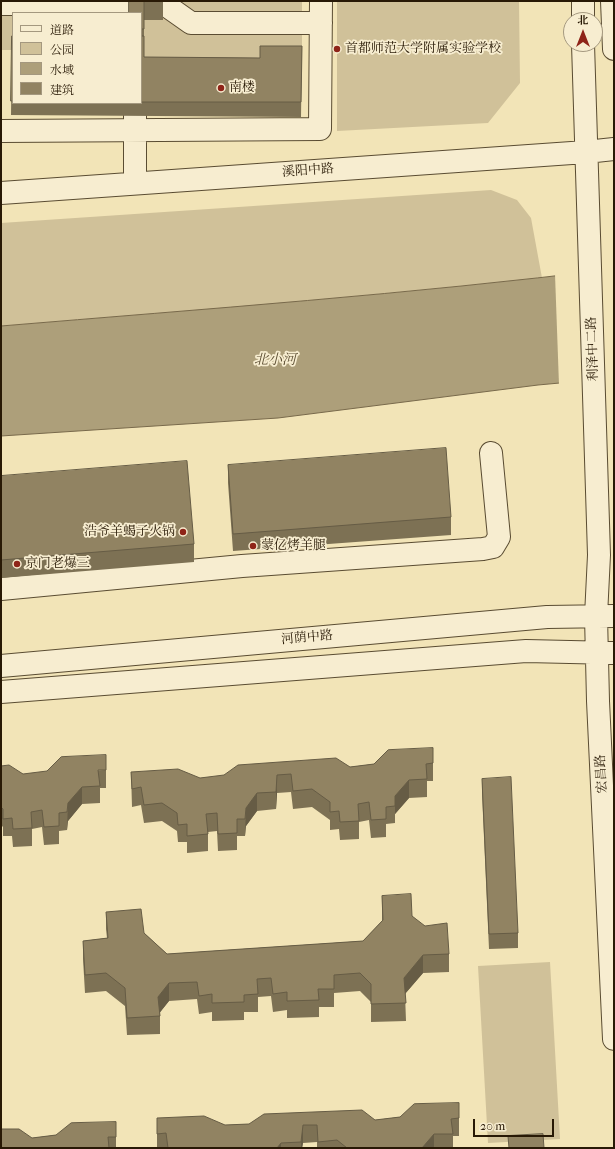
<!DOCTYPE html>
<html>
<head>
<meta charset="utf-8">
<style>
  body { margin:0 }
  #map { position:relative; width:615px; height:1149px; overflow:hidden; background:#f2e4b7; font-family:"IM FELL French Canon","Noto Serif SC",serif }
  canvas { display:block }
  .frame { position:absolute; inset:0; border:2px solid #281905; pointer-events:none }
  .legend { position:absolute; left:12px; top:12px; width:130px; height:92px; box-sizing:border-box; background:#f7edd0; border:1px solid #a4987f; margin:0; padding:5px 7px; list-style:none; font-size:12px; color:#281905 }
  .legend li { display:flex; align-items:center; gap:8px; height:20px }
  .legend b { width:20px; border:1px solid #a4987f }
  .north { position:absolute; left:563px; top:12px; width:40px; height:40px; box-sizing:border-box; background:#f7edd0; border:1px solid #a4987f; border-radius:50%; rotate:0deg; font-size:11px; font-weight:700; line-height:16px; text-align:center; color:#281905 }
  .north::after { content:''; display:block; margin:auto; width:14px; height:18px; background:#8f2418; clip-path:polygon(50% 0,100% 100%,50% 72%,0 100%) }
  .scale { position:absolute; left:473px; top:1119px; width:81px; height:18px; box-sizing:border-box; border:2px solid #281905; border-top:0; padding-left:5px; font-size:12px; line-height:14px; white-space:nowrap; color:#281905; -webkit-text-stroke:3px #f7edd0; paint-order:stroke }
</style>
</head>
<body>
<div id="map">
<canvas width="615" height="1149"></canvas>
<div class="frame"></div>
<ul class="legend">
<li><b style="height:5px;background:#f7edd0"></b>道路</li>
<li><b style="height:11px;background:#d0c199"></b>公园</li>
<li><b style="height:11px;background:#ad9f7a"></b>水域</li>
<li><b style="height:11px;background:#918362"></b>建筑</li>
</ul>
<div class="north">北</div>
<div class="scale">20 m</div>
</div>
<script>
const ctx = document.querySelector('canvas').getContext('2d');
ctx.lineJoin = 'round';
function paint(path, color) { ctx.fillStyle = color; ctx.fill(path, 'evenodd'); }
function strokePath(path, color, width, dash) { ctx.strokeStyle = color; ctx.lineWidth = width; ctx.lineCap = dash ? 'butt' : 'round'; ctx.setLineDash(dash || []); ctx.stroke(path); }
function write(font, color, halo, rows, align = 'center') {
  ctx.font = font + ' "IM FELL French Canon","Noto Serif SC",serif'; ctx.lineWidth = 3.5; ctx.setLineDash([]); ctx.textBaseline = 'middle'; ctx.strokeStyle = halo; ctx.fillStyle = color; for (const [text, x, y, turn = 0] of rows) {
    ctx.save(); ctx.translate(x, y); ctx.rotate((+turn || 0) * Math.PI / 180); ctx.textAlign = isNaN(turn) ? turn : align; if (halo) ctx.strokeText(text, 0, 0); ctx.fillText(text, 0, 0); ctx.restore();
  }
}
paint(new Path2D(`
  M1,1L13,13V50H1Z
  M163,1H302V61L144,72V20H163Z
  M337,1H519L520,83L488,123L337,131Z
  M491,190L517,200L531,218L542,278L263,305L1,326V223Z
  M550,962L560,1139L488,1143L478,966Z`), '#d0c199');
const water = new Path2D(`
  M614,269V378L538,385L278,418L1,436V326C205,309 410,294 614,269Z`);
paint(water, '#ad9f7a');
strokePath(water, '#78694b', 1);
paint(new Path2D(`
  M614,267V380L559,385L555,274Z`), '#f2e4b7');
const minor = new Path2D(`
  M583,1V20
  M612,1L614,49
  M1,4H129
  M164,4L191,23H321
  M583,44L599,555L596,616L598,701L614,1039
  M135,116V183
  M1,131L320,129L321,1
  M1,193L586,152L614,149
  M1,589L242,566L483,549L493,547L499,537L491,453
  M1,666L547,617L614,616
  M1,692L526,651L614,653`);
strokePath(minor, '#5a4c32', 24);
strokePath(minor, '#f7edd0', 22);
paint(new Path2D(`
  M129,1H163V20H144V57L260,58L302,46L301,117L11,115L12,36H13V103H141V13Z
  M228,465L451,517V535L233,551L228,483Z
  M1,476L194,544V562L1,578Z
  M433,748V781H427V797L409,798L395,814V823L386,824V837L371,838L369,820L359,822V839L340,840L339,829L330,830V820L312,807L293,809L291,792L277,793L276,809L257,811L246,826L245,836H237V850L218,851L217,831L208,832V851L187,853V842H178L177,831L162,821L144,823L141,805L132,807L131,772L200,778L350,767L374,764Z
  M1,766L23,774L106,770V788H100V803L82,804L68,821L67,830L59,831V844L44,845L42,827L32,829V846L13,847L12,836H3V827L1,825Z
  M482,779L518,933V948L489,949L482,793Z
  M382,896L412,916L449,954V972L423,973L405,994L406,1021L371,1022V1002L360,991L334,993V1007H319V1017L287,1018V1010L273,1012L271,996L258,997V1012H244V1020L212,1021V1012L199,1014L197,999L169,1001L160,1012V1034L127,1035L125,1006L106,991L85,993L83,959V941L107,938L106,929V912L144,933L167,954L363,941L382,921Z
  M459,1103V1136H453V1148H317V1142L303,1143L302,1148H157V1118L225,1125L375,1120L400,1117Z
  M116,1122V1148H1L32,1138L56,1135Z`), '#7d7154');
paint(new Path2D(`
  M277,775V793L276,809V792Z
  M409,780V798L395,814V823V796Z
  M82,787V804L68,821L67,830L68,803Z
  M257,793V811L246,826L245,836L246,808Z
  M423,955V973L404,995V978Z
  M169,983V1001L158,1015V997Z
  M303,1125V1143L302,1148H301V1142Z
  M434,1134V1148H422Z
  M281,1143V1148H277Z`), '#665c45');
const building = new Path2D(`
  M129,1H144V29H141V13H129Z
  M12,36H13V101H11Z
  M141,36H144V57L260,58V46H302L301,102H141Z
  M446,448L451,517L233,534L228,465Z
  M187,461L194,544L1,560V476Z
  M433,748V763L426,764L427,779L409,780L395,796V806L386,807V819L371,820L369,802L358,804L359,821L340,822L339,811L330,812V802L312,789L293,791L291,774L277,775L276,792L257,793L246,808L245,819H237V833L218,834L217,813L206,814L208,834L187,836V824L178,825L177,813L162,803L144,805L141,787L132,789L131,772L178,769L200,778L224,775L238,765L336,758L350,767L374,764L388,750Z
  M106,755V770H98L100,786L82,787L68,803L67,812L59,813V826L44,827L42,810L31,812L32,828L13,829L12,818L3,819V809L1,807V766L9,765L23,774L47,771L61,757Z
  M511,777L518,933L489,934L482,779Z
  M411,894L412,916L425,926L447,923L449,954L423,955L404,978L406,1003L371,1004V984L360,973L334,975V989H318L319,1000L287,1001V992L273,994L271,978L257,979L258,994L244,995V1002L212,1003V994L199,996L197,982L169,983L158,997L160,1016L127,1018L125,988L106,973L85,975L83,941L108,938L106,912L141,909L144,933L167,954L363,941L383,920L382,896Z
  M459,1103V1118L451,1119L453,1134H434L422,1148H347L337,1140L318,1142L317,1125H303L301,1142L281,1143L277,1148H168L166,1133L157,1134V1118L204,1116L225,1125L249,1124L264,1114L362,1110L375,1120L400,1117L414,1104Z
  M116,1122V1137H108L109,1148H1V1129H19L32,1138L56,1135L71,1123Z
  M543,1134L544,1148H509L508,1136Z`);
paint(building, '#918362');
strokePath(building, '#665c45', 1);
for (const [x, y, r, color] of [
  [337,49,4,"#8f2418"],
  [221,88,4,"#8f2418"],
  [183,532,4,"#8f2418"],
  [253,546,4,"#8f2418"],
  [17,564,4,"#8f2418"]
]) { const dot = new Path2D(); dot.arc(x, y, r, 0, 2 * Math.PI); ctx.fillStyle = color; ctx.fill(dot); strokePath(dot, '#f7edd0', 1.5); }
write('13px', '#281905', '#f7edd0', [
  ["首都师范大学附属实验学校",345,49],
  ["南楼",229,88],
  ["浩爷羊蝎子火锅",175,532,"right"],
  ["蒙亿烤羊腿",261,546],
  ["京门老爆三",25,564]
], 'left');
write('13px', '#281905', '#f7edd0', [
  ["溪阳中路",308,171,-4],
  ["利泽中二路",593,349,-92],
  ["河荫中路",307,638,-5],
  ["宏昌路",602,774,-93]
]);
write('italic 14px', '#5d4f34', '#f7edd0', [
  ["北小河",275,361]
]);
</script>
</body>
</html>
